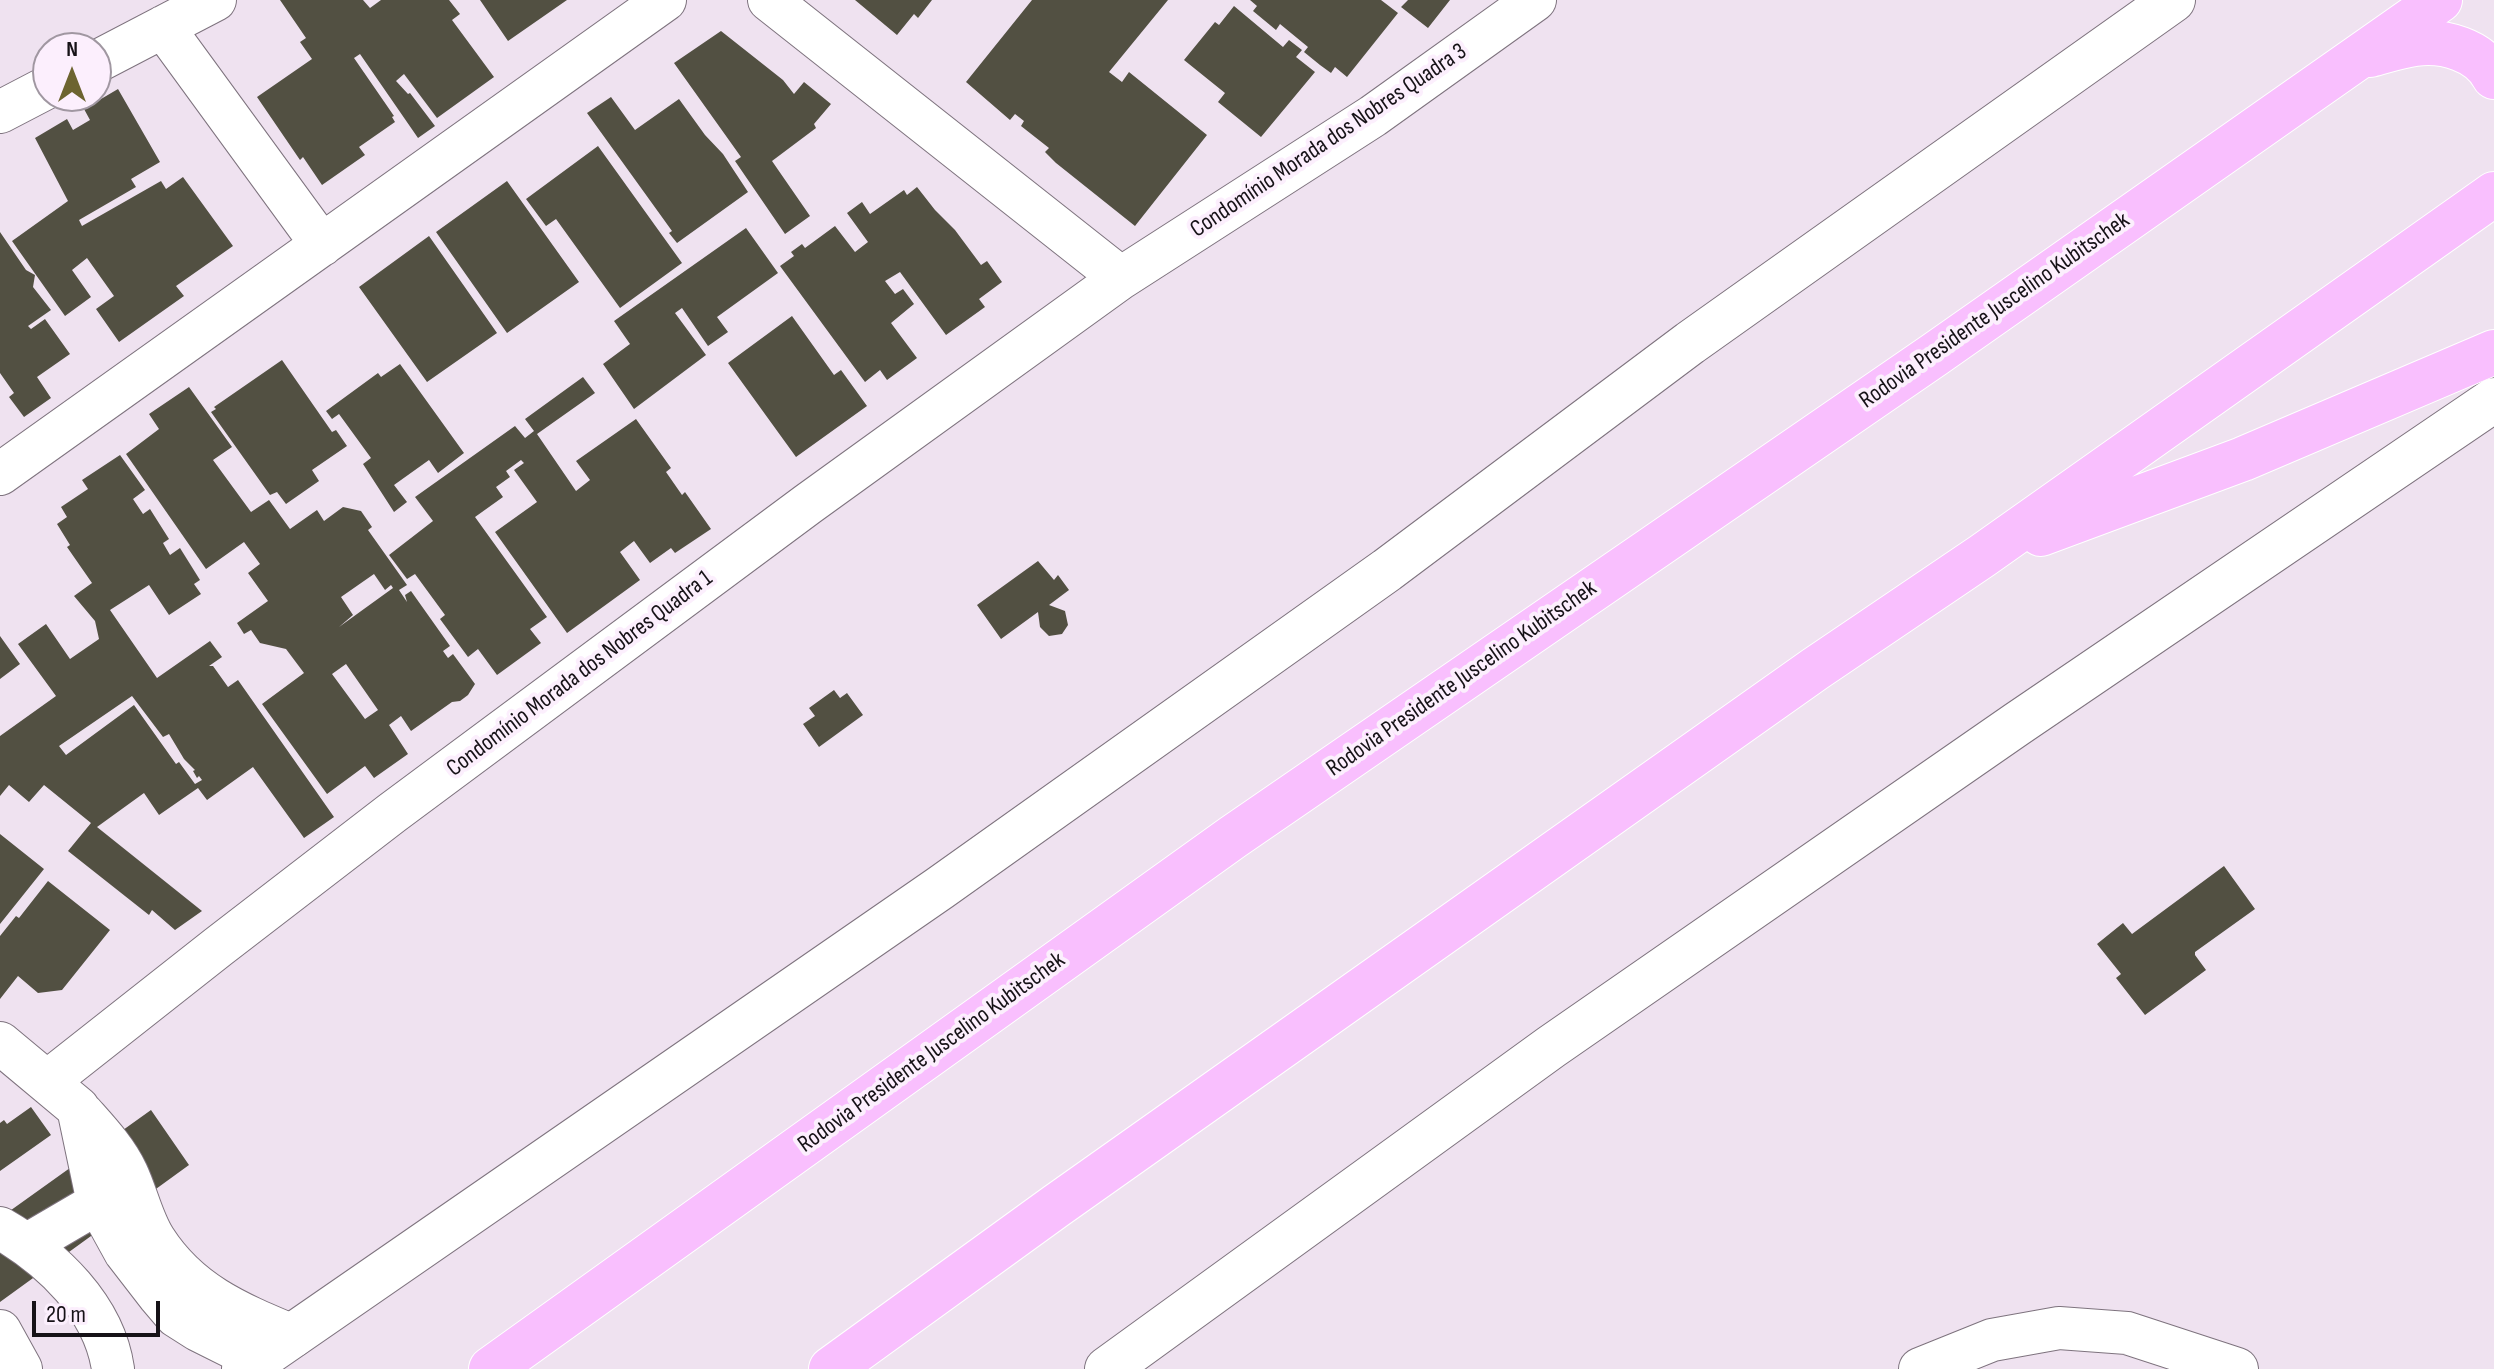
<!DOCTYPE html>
<html>
<head>
<meta charset="utf-8">
<style>
  body { margin:0 }
  #map { position:relative; width:2494px; height:1369px; overflow:hidden; background:#efe2f0; font-family:"Sofia Sans Condensed",sans-serif }
  canvas { display:block }
  .north { position:absolute; left:32px; top:32px; width:80px; height:80px; box-sizing:border-box; background:#fceffd; border:2px solid #a097a1; border-radius:50%; rotate:0deg; font-size:22px; font-weight:700; line-height:32px; text-align:center; color:#161217 }
  .north::after { content:''; display:block; margin:auto; width:28px; height:36px; background:#6d6430; clip-path:polygon(50% 0,100% 100%,50% 72%,0 100%) }
  .scale { position:absolute; left:32px; top:1301px; width:128px; height:36px; box-sizing:border-box; border:4px solid #161217; border-top:0; padding-left:10px; font-size:24px; line-height:28px; white-space:nowrap; color:#161217; -webkit-text-stroke:6px #fceffd; paint-order:stroke }
</style>
</head>
<body>
<div id="map">
<canvas width="2494" height="1369"></canvas>
<div class="north">N</div>
<div class="scale">20 m</div>
</div>
<script>
const ctx = document.querySelector('canvas').getContext('2d');
ctx.lineJoin = 'round';
function paint(path, color) { ctx.fillStyle = color; ctx.fill(path, 'evenodd'); }
function strokePath(path, color, width, dash) { ctx.strokeStyle = color; ctx.lineWidth = width; ctx.lineCap = dash ? 'butt' : 'round'; ctx.setLineDash(dash || []); ctx.stroke(path); }
function write(font, color, halo, rows, align = 'center') {
  ctx.font = font + ' "Sofia Sans Condensed",sans-serif'; ctx.lineWidth = 8; ctx.setLineDash([]); ctx.textBaseline = 'middle'; ctx.strokeStyle = halo; ctx.fillStyle = color; for (const [text, x, y, turn = 0] of rows) {
    ctx.save(); ctx.translate(x, y); ctx.rotate((+turn || 0) * Math.PI / 180); ctx.textAlign = isNaN(turn) ? turn : align; if (halo) ctx.strokeText(text, 0, 0); ctx.fillText(text, 0, 0); ctx.restore();
  }
}
paint(new Path2D(`
  M280,0H363L370,8L381,0H449L460,14L452,20L494,77L437,118L404,74L396,81L408,94L410,93L435,126L418,138L360,54L354,58L394,116L392,117L395,122L359,147L365,155L322,185L303,157L300,160L257,97L312,59L300,42L306,38Z
  M480,0H567L508,41Z
  M855,0H932L918,18L914,14L897,35Z
  M1032,0H1168L1109,72L1122,82L1129,72L1207,135L1135,226L1056,163L1045,152L1049,148L1021,126L1024,121L1015,114L1010,120L966,82Z
  M1250,0H1381L1398,13L1347,77L1335,67L1331,73L1320,65L1304,52L1308,47L1280,24L1276,30L1253,11L1257,6Z
  M1408,0H1450L1428,28L1401,7Z
  M1234,6L1283,47L1289,40L1302,50L1296,57L1315,72L1261,137L1218,102L1225,93L1184,60L1215,22L1219,25Z
  M721,31L783,80L794,94L804,82L831,104L814,124L816,128L772,161L810,216L785,234L735,161L741,157L674,63Z
  M118,89L160,162L131,179L136,187L79,220L82,226L161,181L166,189L183,177L233,246L176,286L184,296L119,342L96,309L114,296L87,258L72,270L91,297L65,316L12,241L68,201L35,138L67,119L73,130L90,120L84,109Z
  M611,97L635,130L679,99L705,135L723,154L748,192L677,243L669,233L672,231L587,113Z
  M598,146L682,263L620,308L556,219L546,226L526,199Z
  M507,181L579,282L507,333L436,232Z
  M917,187L935,210L955,230L981,265L987,261L1002,282L979,299L985,307L946,335L900,272L885,281L895,294L903,289L914,304L891,323L917,358L887,380L880,370L865,382L780,266L794,256L791,252L802,244L805,248L835,226L855,252L868,242L847,213L862,202L870,214L904,190L907,195Z
  M746,228L778,273L717,317L728,332L708,346L682,308L675,313L706,355L634,409L603,364L630,344L614,321Z
  M0,232L26,270L35,275L33,287L51,310L28,326L31,329L45,319L70,354L37,377L51,398L24,417L9,397L14,393L0,373Z
  M429,236L497,333L427,382L359,287Z
  M792,316L834,375L841,370L867,406L796,457L728,363Z
  M282,360L332,432L336,430L347,446L312,470L319,481L286,504L277,492L270,495L211,412L216,409L214,407Z
  M400,364L464,453L438,473L429,460L394,485L407,502L394,512L363,464L371,458L339,414L332,419L326,411L378,373L381,377Z
  M583,377L595,393L537,434L576,491L590,480L576,461L636,419L671,468L666,472L682,495L685,492L711,529L675,553L671,548L650,563L634,541L620,552L640,580L567,633L495,532L537,502L514,470L524,463L521,460L506,471L510,477L496,487L503,497L475,517L547,617L530,629L541,643L497,675L478,649L468,657L440,619L445,615L415,574L407,579L389,555L433,521L415,497L515,426L525,438L534,431L525,419Z
  M189,387L232,447L213,460L251,512L269,500L290,529L317,510L324,521L343,507L361,511L372,527L368,530L407,585L399,590L407,602L405,595L411,591L450,646L443,651L448,658L453,654L475,684L468,695L460,701L452,702L411,731L401,716L389,725L408,754L374,778L365,766L327,794L262,704L304,673L286,649L260,643L251,630L244,634L237,623L268,601L248,573L260,564L244,542L206,569L126,454L159,429L149,414ZM374,574L385,590L391,585L393,588L339,627L353,615L341,597ZM346,664L378,710L365,719L332,674Z
  M120,455L145,490L133,499L143,514L150,509L169,539L163,543L170,555L180,548L200,580L194,584L201,594L169,615L149,585L110,610L157,678L210,641L222,657L209,666H213L228,687L238,680L334,817L304,838L253,767L207,800L198,788L159,815L144,793L97,827L202,911L175,930L152,910L149,915L68,851L91,823L44,785L29,802L9,785L0,796V736L56,696L18,644L46,624L70,659L99,639L95,621L74,596L92,583L67,547L70,545L57,524L67,517L61,507L88,489L82,480ZM132,696L163,737L169,734L184,759L195,770L193,771L197,778L199,776L202,780L195,784L179,762L176,764L134,705L66,755L59,746Z
  M1038,561L1054,580L1058,575L1069,590L1049,605L1065,611L1068,625L1062,634L1049,636L1040,627L1038,612L1001,639L977,605Z
  M0,636L20,664L0,679Z
  M834,690L840,698L847,693L863,715L819,747L803,724L815,716L809,708Z
  M0,834L44,869L0,924Z
  M2224,866L2255,909L2195,952V955L2206,970L2145,1015L2116,978L2121,974L2097,944L2123,923L2132,934Z
  M48,881L110,930L62,990L38,993L18,976L0,999V936L16,916L19,918Z
  M31,1107L51,1135L0,1171V1123L4,1120L7,1124Z
  M151,1110L189,1165L0,1302V1218Z`), '#525042');
const street = new Path2D(`
  M769,0L1121,278
  M163,27L322,245
  M96,62L215,0
  M0,112L48,87
  M0,474L665,0
  M0,1043L78,1108L98,1203L125,1252L159,1296L176,1316L198,1330L258,1360
  M48,1081L218,947L392,813L808,504L1121,278L1373,116L1535,0
  M83,1114C99,1132 116,1150 127,1173C137,1194 142,1220 155,1240C189,1293 238,1313 293,1336
  M0,1228C52,1258 104,1307 113,1369
  M28,1244L98,1203
  M0,1331L21,1369
  M1920,1369L1992,1340L2059,1328L2127,1333L2237,1369`);
const secondary = new Path2D(`
  M244,1369L940,888L1387,570L1690,343L2173,0
  M1107,1369L1551,1047L2017,724L2494,400`);
const highway = new Path2D(`
  M2370,55C2385,51 2400,46 2415,44C2444,40 2480,50 2494,77
  M2041,534L2243,459L2494,352
  M491,1369L1233,837L1934,355L2440,0
  M831,1369L1056,1206L1815,669L1982,556L2494,194`);
strokePath(street, '#7e737e', 44);
strokePath(secondary, '#7e737e', 46);
strokePath(highway, '#fff', 46);
strokePath(street, '#fff', 42);
strokePath(secondary, '#fff', 44);
strokePath(highway, '#f9bffe', 44);
write('24px', '#161217', '#fceffd', [
  ["Condomínio Morada dos Nobres Quadra 3",1329,141,-34],
  ["Rodovia Presidente Juscelino Kubitschek",1995,311,-35],
  ["Condomínio Morada dos Nobres Quadra 1",580,674,-37],
  ["Rodovia Presidente Juscelino Kubitschek",1462,679,-35],
  ["Rodovia Presidente Juscelino Kubitschek",932,1053,-36]
]);
</script>
</body>
</html>
